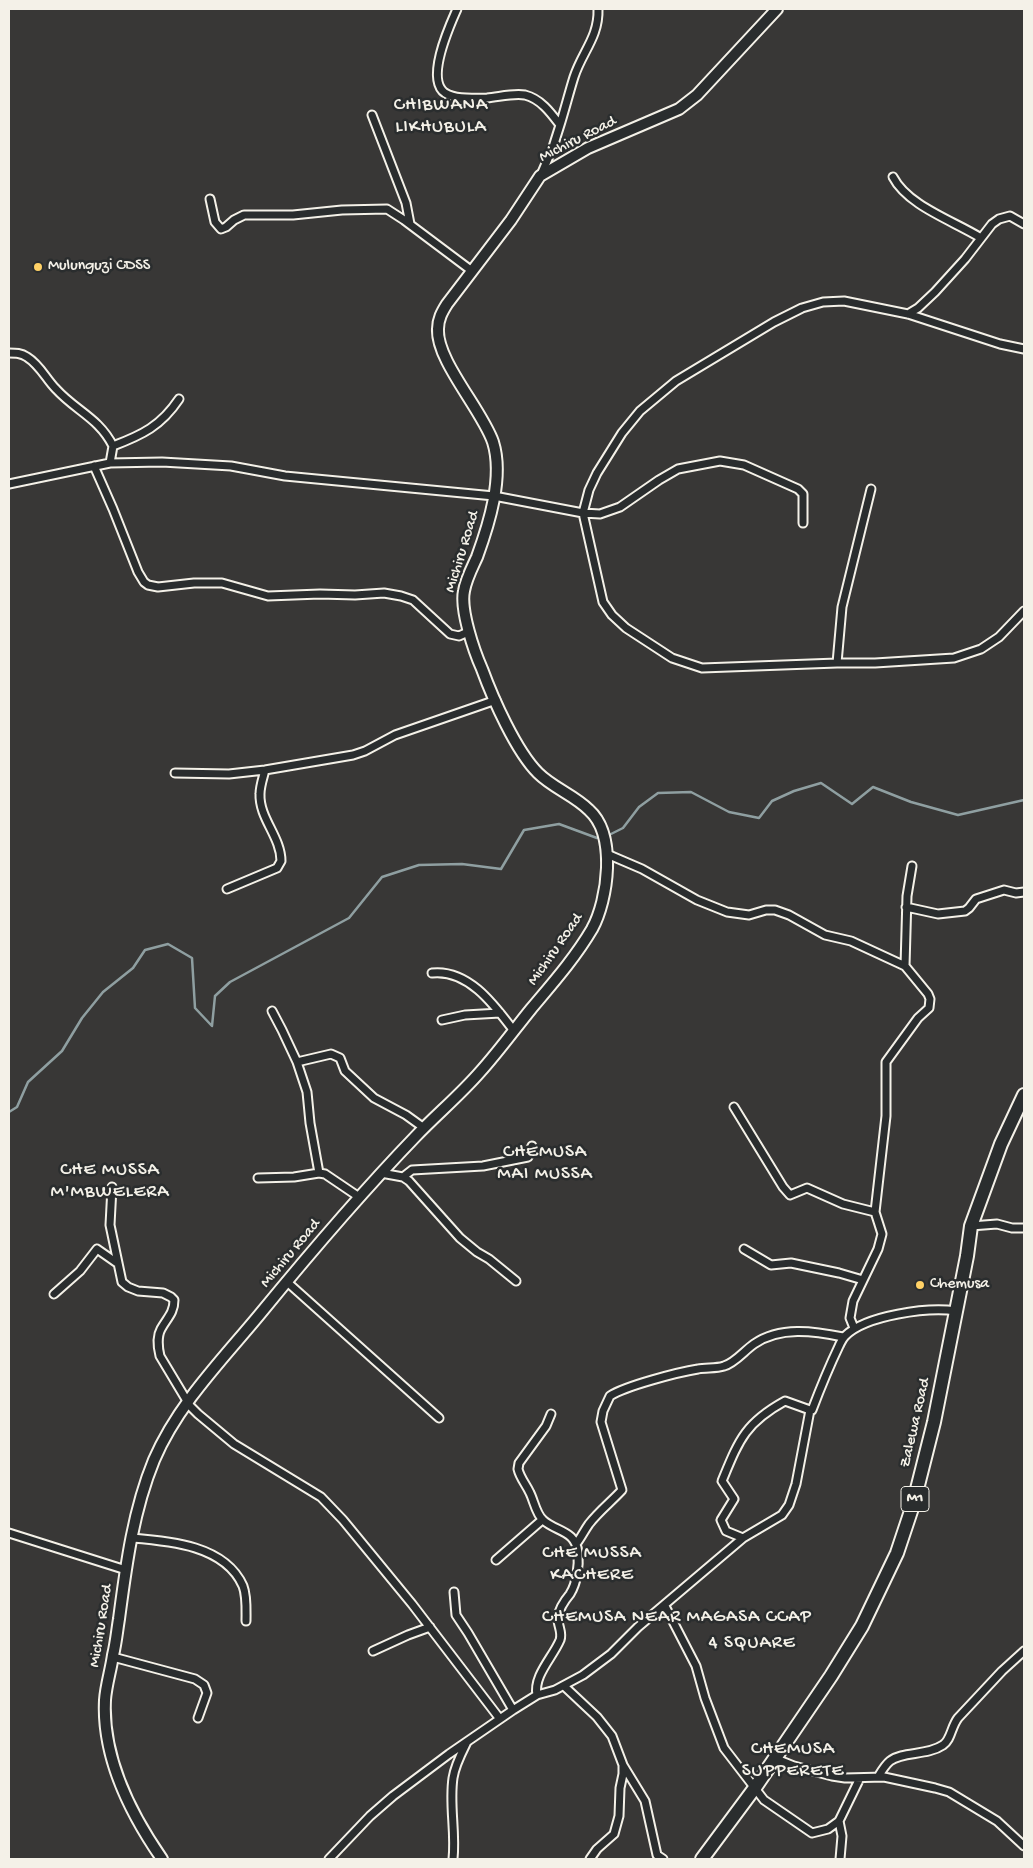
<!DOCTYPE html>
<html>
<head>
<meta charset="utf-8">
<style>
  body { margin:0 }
  #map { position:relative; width:1033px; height:1868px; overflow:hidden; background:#383736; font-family:"Gochi Hand",sans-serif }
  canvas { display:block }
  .frame { position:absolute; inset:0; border:10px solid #f4f1e8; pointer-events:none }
</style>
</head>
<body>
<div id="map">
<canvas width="1033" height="1868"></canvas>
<div class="frame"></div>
</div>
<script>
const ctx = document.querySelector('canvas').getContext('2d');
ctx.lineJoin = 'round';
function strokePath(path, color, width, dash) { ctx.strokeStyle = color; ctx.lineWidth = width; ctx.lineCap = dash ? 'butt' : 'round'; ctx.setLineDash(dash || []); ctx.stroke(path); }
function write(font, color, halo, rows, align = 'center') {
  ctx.font = font + ' "Gochi Hand",sans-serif'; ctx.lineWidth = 5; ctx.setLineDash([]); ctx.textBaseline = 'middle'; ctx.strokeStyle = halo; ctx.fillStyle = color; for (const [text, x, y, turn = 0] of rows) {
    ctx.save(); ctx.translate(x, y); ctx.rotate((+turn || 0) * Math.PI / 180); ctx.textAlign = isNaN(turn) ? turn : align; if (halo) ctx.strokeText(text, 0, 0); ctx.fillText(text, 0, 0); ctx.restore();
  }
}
strokePath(new Path2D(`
  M609,835L623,828L639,807L658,793L691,792L729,812L759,818L772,801L794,791L821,783L852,804L873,787L911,802L958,815L1024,800
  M9,1112L17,1107L28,1082L62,1051L82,1018L103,992L133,968L145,950L168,944L192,958L195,1008L212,1026L215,996L230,982L349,918L382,877L419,865L462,864L501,869L524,830L559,824L597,838L602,837`), '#8f9fa1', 2.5);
const street = new Path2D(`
  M457,9C450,25 425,79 445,93C456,100 474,98 487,98C499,97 513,93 525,95C541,99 551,113 560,125L553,147L541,175
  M372,115L406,203L410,224
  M560,125C565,109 569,93 574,77C582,52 599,37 598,9
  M893,177C908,206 954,221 981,238
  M210,199L215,222L221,229L226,227L234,220L244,215H293L342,210L387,209L404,220L472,271
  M908,314L918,308L935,292L965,259L992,224L999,219L1010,216L1024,224
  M1024,349L1000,344L908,314L844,301L823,302L802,308L774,322L676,381L640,411L622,433L597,473L589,490L583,513L603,602L612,615L626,628L672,658L702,668L837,663H875L954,658L981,649L999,637L1024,611
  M9,353C16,353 21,353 27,357C40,365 46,379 56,389C76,411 99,418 113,446
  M110,463L113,446C142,435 161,426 179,399
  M94,466L113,509L138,572L144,582L148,585L158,587L194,583H222L268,596L320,594L355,595L384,593L401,596L413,600L450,634L459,636L468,632
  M9,484L110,463L162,462L231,466L285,476L494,496L583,513L600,514L620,507L659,480L678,469L720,461L744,465L798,489L803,494V523
  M837,663L842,607L871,489
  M175,773L229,774L265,770L353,755L365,751L395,735L496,700
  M607,854L642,869L697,900L727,912L749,915L766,910H775L789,915L825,935L851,941L905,966L928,994L930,999L929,1008L918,1018L886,1062V1116L875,1212L882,1234L878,1249L853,1301L850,1318L854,1328
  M227,889L277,868L281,861C281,837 259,818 260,794C260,786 263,778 265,770
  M906,907L938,914L965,911L969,908L976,899L1004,890L1016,893L1024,892
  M905,966L907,896L912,866
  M432,973C469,969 495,1006 514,1031
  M272,1011L282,1030L297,1062L307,1092L310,1123L319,1173
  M442,1020L465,1015L500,1013
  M297,1062L331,1054L340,1058L345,1071L374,1098L406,1115L424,1128
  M734,1107L783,1187L790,1195L807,1188L843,1204L875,1212
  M381,1173L403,1177L409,1181L460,1238L477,1252L489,1259L516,1281
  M403,1177L412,1170L483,1166L528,1157L532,1146
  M258,1178L294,1177L319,1173L325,1174L359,1197
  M112,1187L110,1225L122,1282L128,1287L138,1291L163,1293L171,1297L174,1300C174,1313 167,1318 161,1329C157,1336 158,1348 160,1356L190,1406L198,1414L234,1444L321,1497L343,1520L412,1604L500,1719
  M971,1226L997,1224L1012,1228H1024
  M744,1249L771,1265L791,1263L839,1273L863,1280
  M286,1281L439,1418
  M54,1294L80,1271L97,1249L117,1263
  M9,1533L126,1570
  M131,1538C169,1541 225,1545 243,1586C247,1596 246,1610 246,1621
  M743,1538L726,1531L721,1520L734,1499L722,1481C739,1440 745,1423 785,1401L810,1410
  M576,1544C581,1538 584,1531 589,1524C599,1511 611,1502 622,1490L601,1422L603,1411L610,1396C625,1386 679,1372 698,1369C706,1367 715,1369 724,1366C735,1363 745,1350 754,1344C780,1326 814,1331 843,1337
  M496,1560L542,1520
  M454,1592L456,1615L468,1633L513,1710
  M665,1606L696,1666L705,1698L724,1748L764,1800L812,1833L828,1829L839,1821L860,1778
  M373,1651L408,1635L430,1627
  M113,1657L195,1679L204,1685L207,1693L198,1718
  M564,1686L597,1717L612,1736L623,1765L645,1801L657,1855L663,1859
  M537,1695C533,1676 553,1657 560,1640C563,1632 557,1625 558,1617C559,1609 565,1600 570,1594C577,1583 579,1566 578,1553C576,1530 556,1532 543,1520C536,1514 534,1501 530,1493C526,1484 520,1478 518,1469L519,1463L546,1426L551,1414
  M774,1758L794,1766L832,1776L845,1778L884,1777L935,1788L949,1792L997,1821L1024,1846
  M878,1777C881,1772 885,1765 890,1761C903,1751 927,1756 943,1745C951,1740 951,1727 958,1718L1002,1671L1024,1651
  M839,1821L842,1836L840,1859
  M329,1859L370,1816L393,1796L449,1754L513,1710L537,1695L555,1690L583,1675L611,1654L638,1627L743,1538L782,1515L789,1505L796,1484L810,1410H812C820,1389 829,1367 839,1346C841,1342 842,1339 845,1336C866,1315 928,1307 956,1311
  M453,1859C456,1832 449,1805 453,1778C455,1765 461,1754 467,1742
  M590,1859L597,1849L614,1834L619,1816L620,1788L623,1774V1766`);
const secondary = new Path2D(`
  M162,1859C130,1813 102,1758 105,1700C106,1685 111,1670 113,1655C116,1643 117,1631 119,1619C126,1566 133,1511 154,1460C178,1404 222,1360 260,1314C310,1253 361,1193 416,1136C436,1115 460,1095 480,1072C498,1052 514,1030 531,1009C552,984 575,958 592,929C608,900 617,835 589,810C574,795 553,788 538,773C516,751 493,699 482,669C474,651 460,610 464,591C466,579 472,568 477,557C489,524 504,477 493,442C482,410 436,360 438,329C438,319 442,312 447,304L511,220L540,176L588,148L679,109L697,95L777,9`);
const highway = new Path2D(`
  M702,1859L754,1789L831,1676L862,1626L897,1553L913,1505L934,1422L967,1256L971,1226L1001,1144L1024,1095`);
strokePath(street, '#f4f1e8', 11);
strokePath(secondary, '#f4f1e8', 14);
strokePath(highway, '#f4f1e8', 16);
strokePath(street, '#2a2d2e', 7);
strokePath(secondary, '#2a2d2e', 10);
strokePath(highway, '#2a2d2e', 12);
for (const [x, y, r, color] of [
  [38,267,5,"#ffd166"],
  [920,1285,5,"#ffd166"]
]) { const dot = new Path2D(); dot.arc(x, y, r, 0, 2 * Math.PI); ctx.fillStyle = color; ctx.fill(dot); strokePath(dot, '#2a2d2e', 2); }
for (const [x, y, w] of [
  [915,1499,28]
]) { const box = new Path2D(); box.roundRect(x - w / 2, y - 12.5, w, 25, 4); ctx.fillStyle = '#2a2d2e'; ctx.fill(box); strokePath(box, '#f4f1e8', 1); }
write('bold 15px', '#f4f1e8', null, [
  ["M1",915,1499]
]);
write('16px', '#f4f1e8', '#2a2d2e', [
  ["Michiru Road",578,140,-27],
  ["Michiru Road",463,552,-73],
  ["Michiru Road",556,950,-55],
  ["Michiru Road",291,1254,-50],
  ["Zalewa Road",916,1423,-77],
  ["Michiru Road",102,1626,-81]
]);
write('16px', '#f4f1e8', '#2a2d2e', [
  ["Mulunguzi CDSS",48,267],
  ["Chemusa",930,1285]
], 'left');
ctx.letterSpacing = '1px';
write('19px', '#f4f1e8', '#2a2d2e', [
  ["CHIBWANA",441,106],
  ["LIKHUBULA",441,128],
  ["CHEMUSA",545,1153],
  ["MAI MUSSA",545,1175],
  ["CHE MUSSA",110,1171],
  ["M'MBWELERA",110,1193],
  ["CHE MUSSA",592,1554],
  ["KACHERE",592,1576],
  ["CHEMUSA NEAR MAGASA CCAP",677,1618],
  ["4 SQUARE",752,1644],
  ["CHEMUSA",793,1750],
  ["SUPPERETE",793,1772]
]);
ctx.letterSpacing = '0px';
</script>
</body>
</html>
